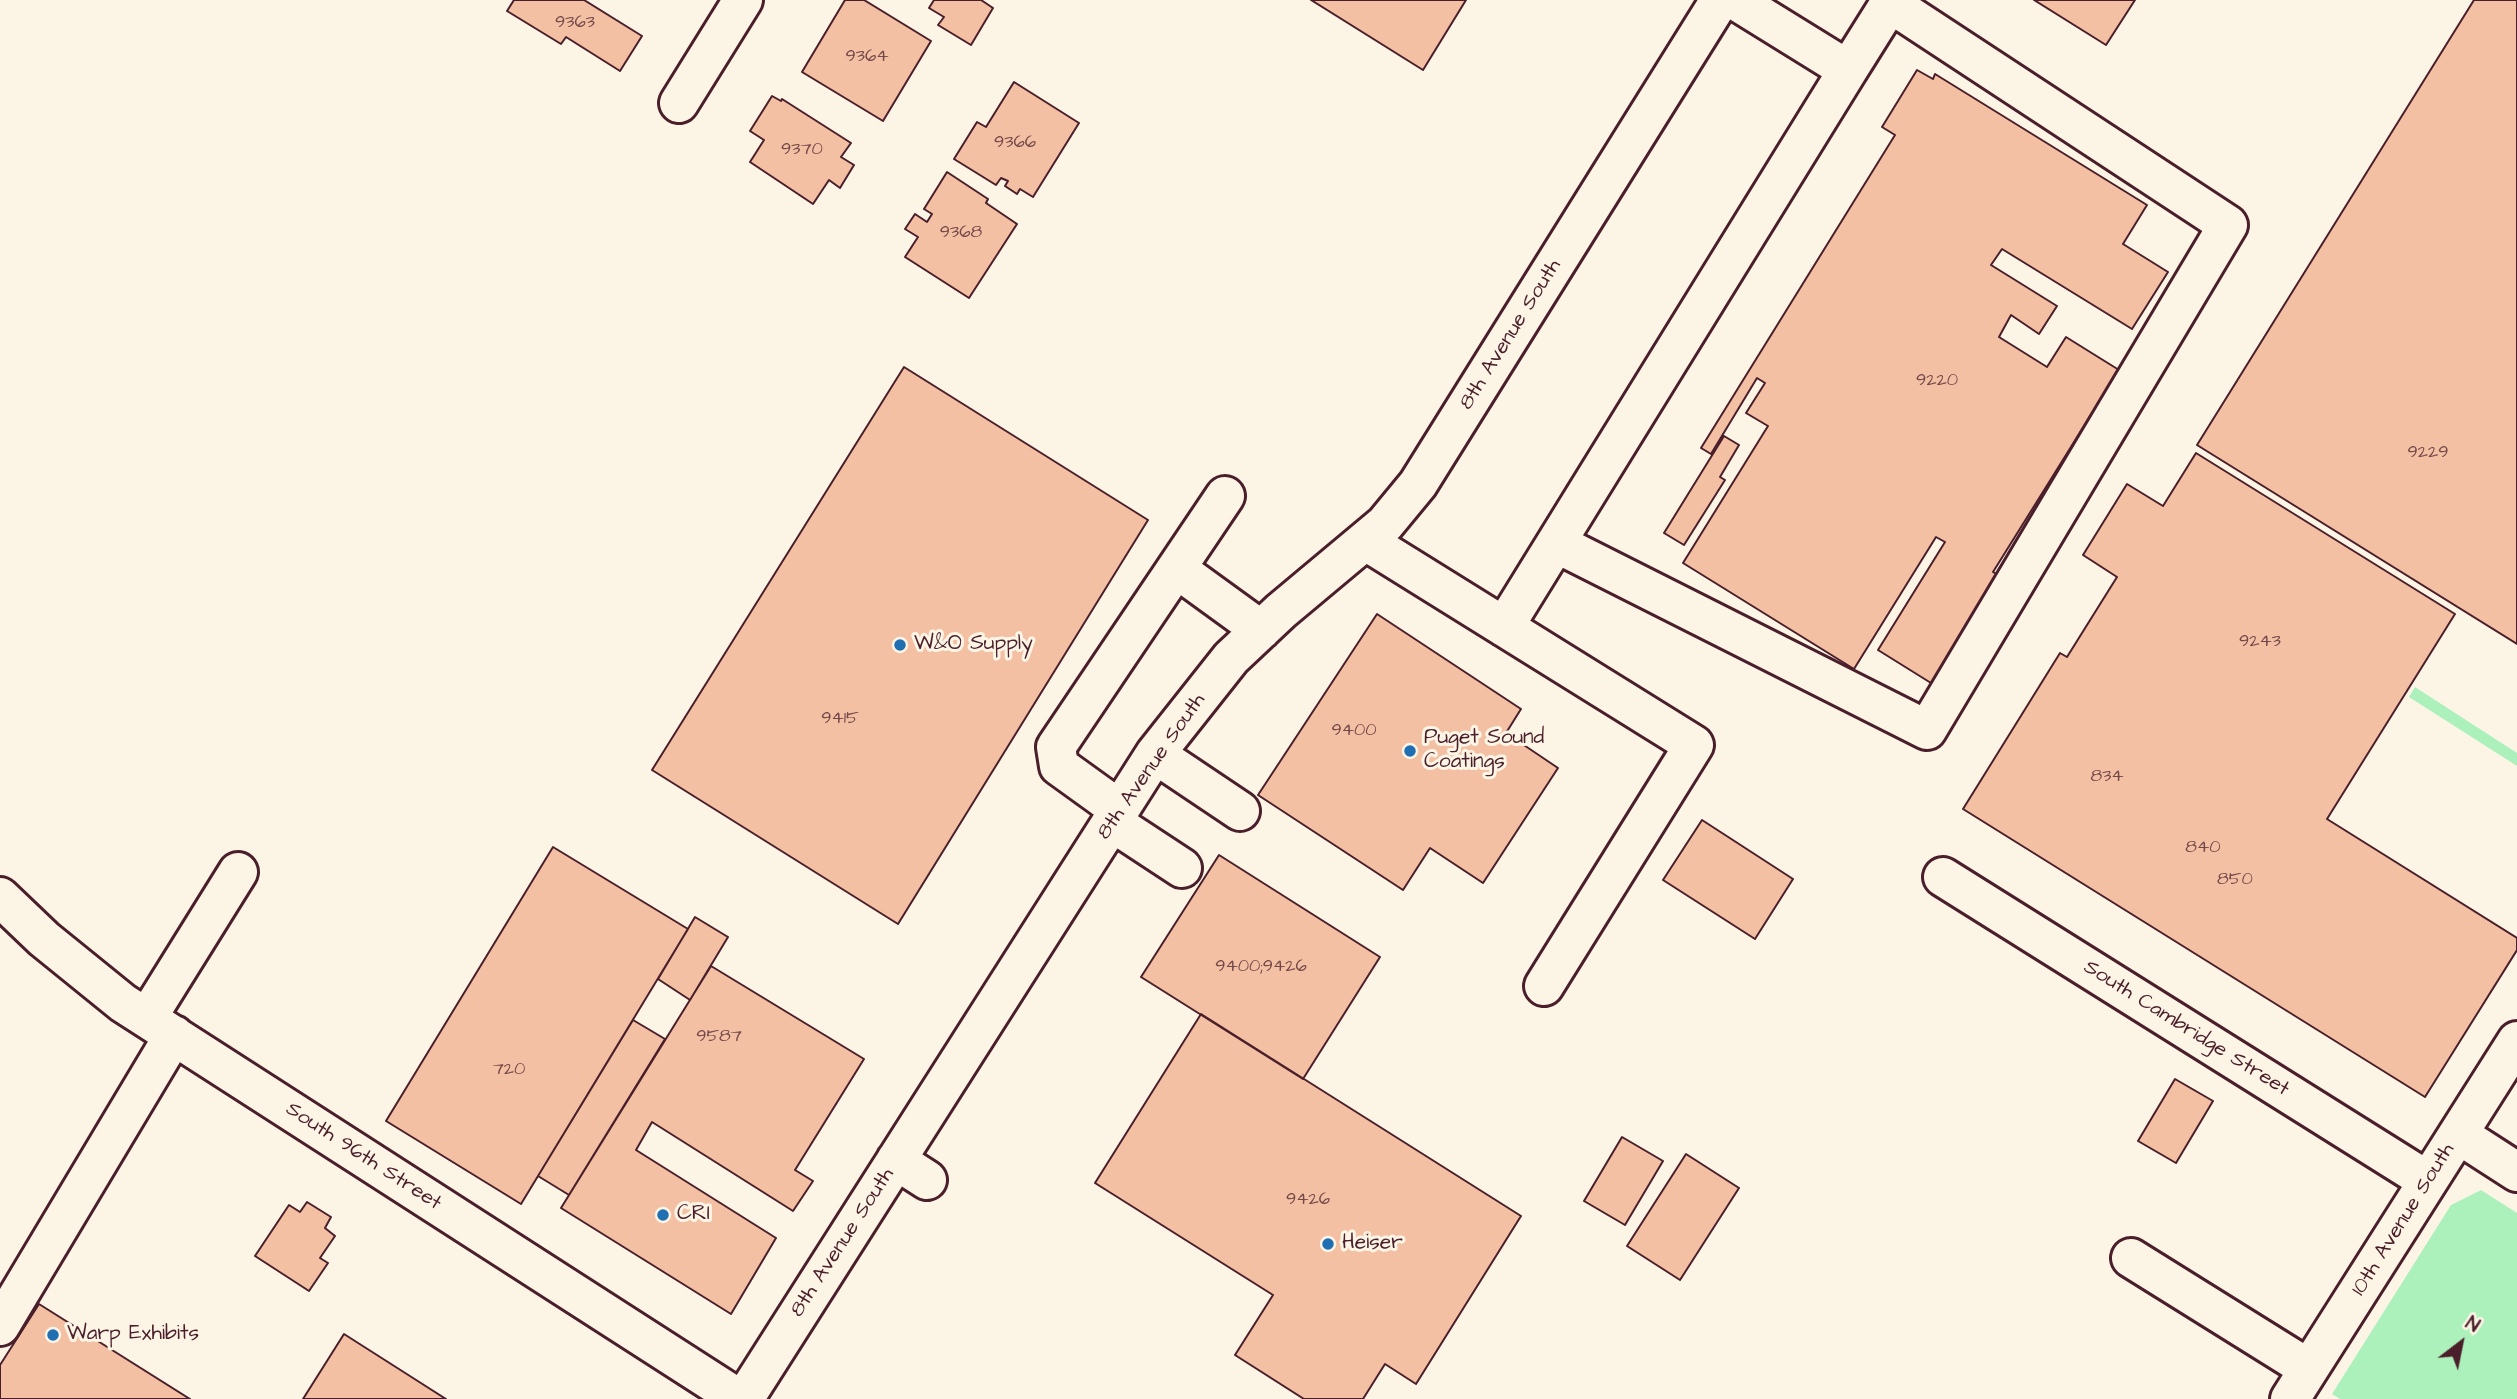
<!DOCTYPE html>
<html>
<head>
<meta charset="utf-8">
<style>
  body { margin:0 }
  #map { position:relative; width:2517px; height:1399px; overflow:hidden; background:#fcf5e5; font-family:"Architects Daughter",sans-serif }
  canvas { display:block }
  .north { position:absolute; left:2426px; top:1308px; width:70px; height:70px; -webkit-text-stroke:5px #fcf5e5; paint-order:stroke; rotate:32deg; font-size:19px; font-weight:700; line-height:28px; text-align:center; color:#4a1f2b }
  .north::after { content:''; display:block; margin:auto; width:24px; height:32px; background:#4a1f2b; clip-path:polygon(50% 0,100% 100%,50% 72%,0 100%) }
</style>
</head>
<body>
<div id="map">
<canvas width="2517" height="1399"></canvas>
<div class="north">N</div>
</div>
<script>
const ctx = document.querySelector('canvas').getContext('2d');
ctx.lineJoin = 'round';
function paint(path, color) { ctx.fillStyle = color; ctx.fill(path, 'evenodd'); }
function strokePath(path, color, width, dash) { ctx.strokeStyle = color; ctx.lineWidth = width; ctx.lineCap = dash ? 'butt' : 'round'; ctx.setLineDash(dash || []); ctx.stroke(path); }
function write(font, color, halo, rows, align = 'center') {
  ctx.font = font + ' "Architects Daughter",sans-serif'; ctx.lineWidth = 6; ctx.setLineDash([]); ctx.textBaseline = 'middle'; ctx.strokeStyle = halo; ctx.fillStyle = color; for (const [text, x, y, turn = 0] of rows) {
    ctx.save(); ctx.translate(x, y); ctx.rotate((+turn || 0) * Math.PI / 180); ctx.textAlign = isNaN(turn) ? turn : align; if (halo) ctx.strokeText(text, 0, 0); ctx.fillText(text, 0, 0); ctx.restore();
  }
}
paint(new Path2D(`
  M2415,687L2517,753V766L2409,697Z
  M2481,1190L2517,1213V1399H2340L2332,1394L2451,1205Z`), '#acf0bb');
const building = new Path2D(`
  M514,0H584L642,36L620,71L566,37L561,44L507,11Z
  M845,0H864L931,41L883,121L802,72Z
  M934,0H981L993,8L971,45L938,25L944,17L929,8Z
  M1311,0H1466L1423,70Z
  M2034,0H2135L2106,45Z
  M2474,0H2517V644L2197,445Z
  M1917,70L1933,79L1935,74L2147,205L2123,244L2168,272L2132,329L2002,249L1991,265L2057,306L2039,334L2011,315L1999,337L2047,367L2066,337L2119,370L1993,572L2007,580L1939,688L1878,650L1945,542L1936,537L1854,669L1683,563L1768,426L1746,413L1765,383L1757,378L1711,454L1701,448L1895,135L1882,127Z
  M1014,82L1079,123L1033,197L1020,189L1017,194L1005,186L1008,181L1001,178L996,185L954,159L977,122L986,127Z
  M772,96L781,101L782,99L851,143L841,157L854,165L840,188L829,180L813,204L750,162L764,140L750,131Z
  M947,172L988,199L986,203L1017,224L969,298L905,257L918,237L905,229L915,214L927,222L932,214L924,209Z
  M904,367L1148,520L898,924L652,770Z
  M1724,436L1739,445L1720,477L1725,480L1684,545L1664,533Z
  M2196,453L2455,614L2327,819L2517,938V950L2425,1097L1963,809L2060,653L2067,657L2117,577L2083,555L2127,484L2163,506Z
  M1377,614L1521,709L1506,733L1558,768L1483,883L1430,848L1403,890L1258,795Z
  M1702,820L1793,879L1755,939L1663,880Z
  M553,847L688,929L521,1204L386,1121Z
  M1219,855L1380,957L1303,1079L1141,977Z
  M695,917L728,937L690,1000L658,979Z
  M711,966L864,1059L795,1170L813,1181L793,1211L652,1122L636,1150L776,1238L731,1314L561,1208Z
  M1201,1014L1521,1216L1416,1384L1385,1364L1363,1399H1304L1235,1355L1273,1295L1095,1183Z
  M633,1020L665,1039L569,1195L538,1176Z
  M2175,1079L2213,1101L2176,1163L2138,1141Z
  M1622,1137L1663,1161L1625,1225L1584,1201Z
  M1686,1154L1739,1188L1680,1280L1627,1246Z
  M307,1202L331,1217L325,1228L335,1236L320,1258L328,1263L309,1291L255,1256L289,1205L300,1212Z
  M39,1304L190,1399H0V1365Z
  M344,1334L424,1385L446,1399H303Z`);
paint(building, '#f3c0a3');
strokePath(building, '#4a1f2b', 2);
const minor = new Path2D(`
  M679,103L743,0
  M1366,541L1694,745L1544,986
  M1556,543L1927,730L2228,225L1890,3L1848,70
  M1177,569L1261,630
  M1504,627L1848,70L1735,0
  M1155,754L1240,811
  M1120,810L1059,766L1056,747L1225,496
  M1112,822L1182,868
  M1943,877L2428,1181
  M0,897L44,939L123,1003L739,1399
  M147,1018L238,872
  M2458,1134L2517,1172
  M896,1160L927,1180
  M2131,1258L2309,1369
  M0,1326L174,1035
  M744,1399L1155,754L1231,658L1281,611L1385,524L1418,484L1720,0
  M2290,1399L2517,1041`);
strokePath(minor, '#4a1f2b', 44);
strokePath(minor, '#fcf5e5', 38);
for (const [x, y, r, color] of [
  [900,645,7,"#1f6fb2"],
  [1410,751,7,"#1f6fb2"],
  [663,1215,7,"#1f6fb2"],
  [1328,1244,7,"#1f6fb2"],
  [53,1335,7,"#1f6fb2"]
]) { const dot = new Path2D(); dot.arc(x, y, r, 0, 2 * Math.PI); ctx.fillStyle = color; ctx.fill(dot); strokePath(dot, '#fcf5e5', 2.5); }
write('18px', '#744749', null, [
  ["9363",575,23],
  ["9364",867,57],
  ["9366",1015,143],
  ["9370",802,150],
  ["9368",961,233],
  ["9220",1937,381],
  ["9229",2428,453],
  ["9243",2260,642],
  ["9415",840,719],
  ["9400",1354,731],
  ["834",2107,777],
  ["840",2203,848],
  ["850",2235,880],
  ["9400;9426",1261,967],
  ["9587",719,1037],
  ["720",509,1070],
  ["9426",1308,1200]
]);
write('21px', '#4a1f2b', '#fcf5e5', [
  ["8th Avenue South",1511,335,-58],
  ["8th Avenue South",1152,767,-55],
  ["South Cambridge Street",2186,1029,32],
  ["South 96th Street",363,1157,33],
  ["10th Avenue South",2404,1220,-58],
  ["8th Avenue South",843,1243,-57]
]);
write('21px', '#4a1f2b', '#fcf5e5', [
  ["W&O Supply",914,645],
  ["Puget Sound",1424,739],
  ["Coatings",1424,763],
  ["CRI",677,1215],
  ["Heiser",1342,1244],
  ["Warp Exhibits",67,1335]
], 'left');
</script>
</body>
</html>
